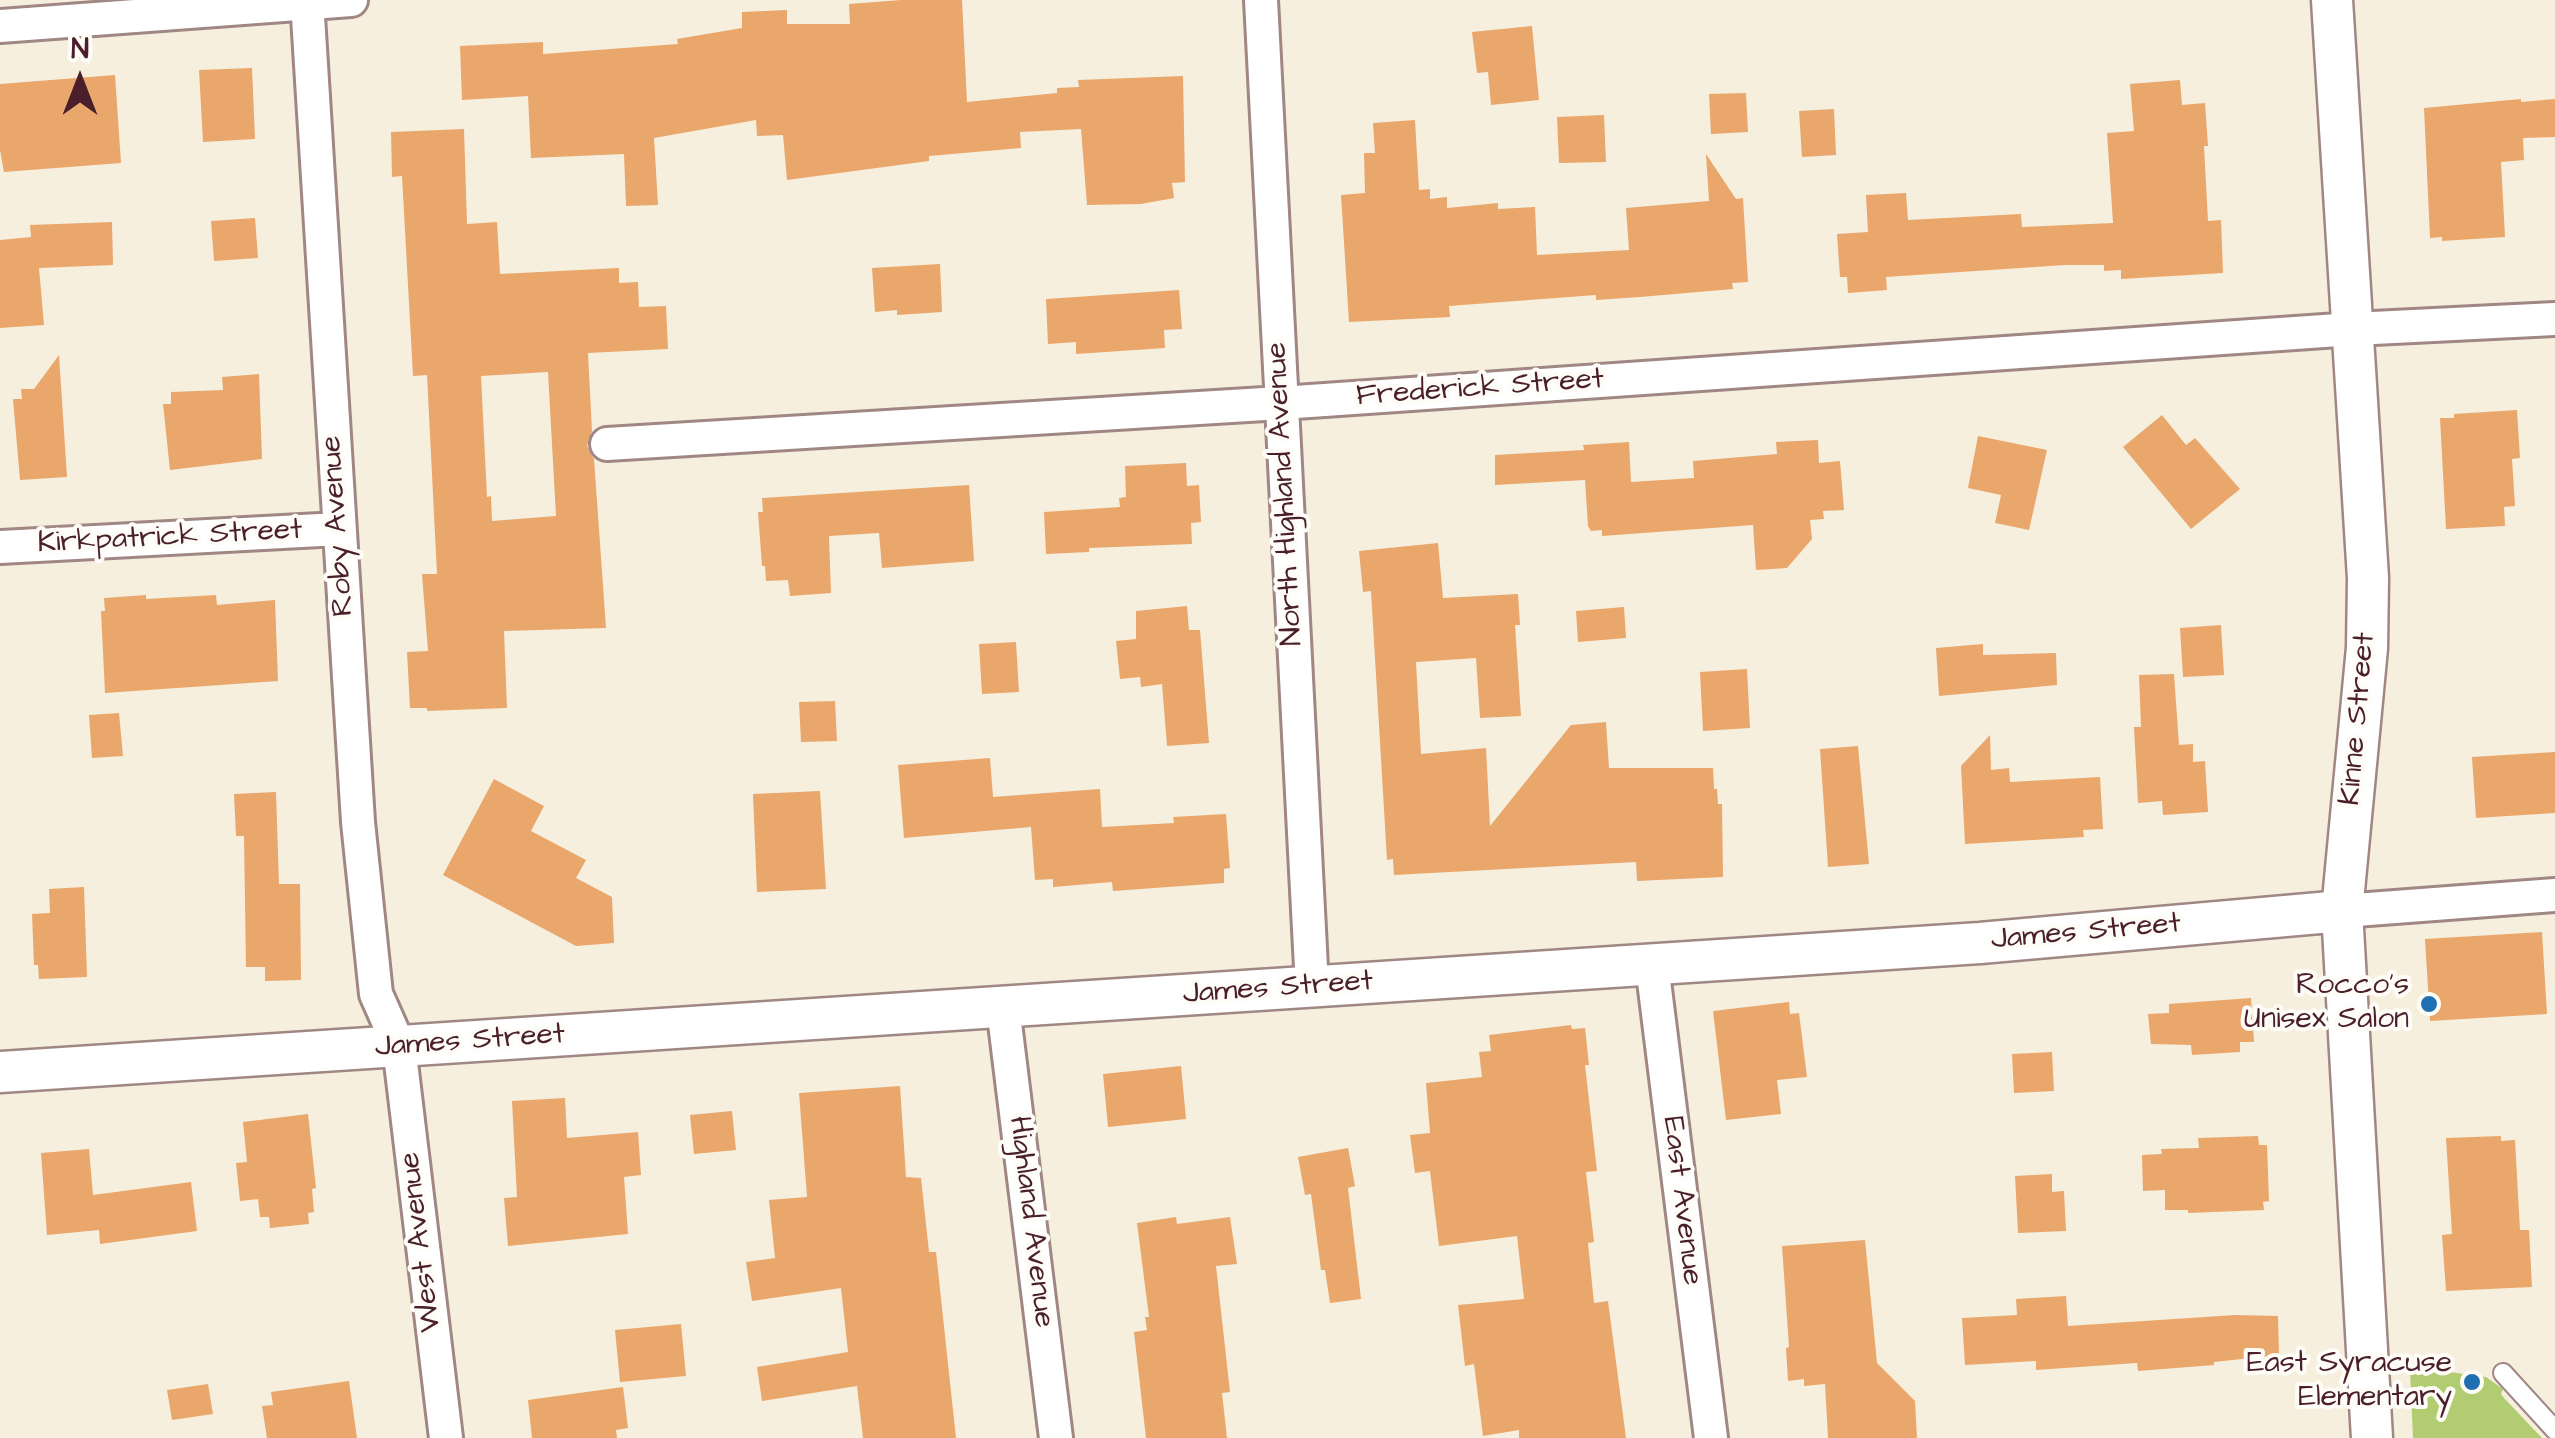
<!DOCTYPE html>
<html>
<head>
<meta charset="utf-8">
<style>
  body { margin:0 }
  #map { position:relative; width:2555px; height:1438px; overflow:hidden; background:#f6efde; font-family:"Architects Daughter",sans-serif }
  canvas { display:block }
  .north { position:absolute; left:30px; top:30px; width:100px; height:100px; -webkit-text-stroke:8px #fdfcf7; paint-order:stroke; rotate:0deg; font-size:28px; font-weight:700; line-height:40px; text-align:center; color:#4a1f2b }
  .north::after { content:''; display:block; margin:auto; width:35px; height:45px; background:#4a1f2b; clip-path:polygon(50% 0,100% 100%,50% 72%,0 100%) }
</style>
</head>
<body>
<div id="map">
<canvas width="2555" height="1438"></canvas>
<div class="north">N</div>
</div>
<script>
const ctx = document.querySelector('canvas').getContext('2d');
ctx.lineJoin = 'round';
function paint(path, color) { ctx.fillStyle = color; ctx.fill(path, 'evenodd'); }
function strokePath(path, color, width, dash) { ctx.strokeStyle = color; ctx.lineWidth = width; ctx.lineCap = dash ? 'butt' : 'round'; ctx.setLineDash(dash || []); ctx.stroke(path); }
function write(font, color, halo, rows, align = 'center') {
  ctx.font = font + ' "Architects Daughter",sans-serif'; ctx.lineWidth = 8; ctx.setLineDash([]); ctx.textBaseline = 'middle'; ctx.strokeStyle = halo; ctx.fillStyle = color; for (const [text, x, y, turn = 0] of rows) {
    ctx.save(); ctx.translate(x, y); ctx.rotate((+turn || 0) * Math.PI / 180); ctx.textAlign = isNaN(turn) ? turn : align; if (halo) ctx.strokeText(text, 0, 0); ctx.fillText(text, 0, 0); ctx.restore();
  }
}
paint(new Path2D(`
  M2428,1369L2486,1377L2503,1389L2501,1394L2504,1398L2542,1438H2413L2410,1370Z`), '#b2cc72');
paint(new Path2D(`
  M901,0H962L967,102L1057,93V88L1079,87L1078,80L1183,76L1185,182L1172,183L1174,198L1141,204L1087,205L1081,129L1020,132L1021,148L929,156V161L787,180L783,135L757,136L756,120L654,138L658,205L626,206L624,154L531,158L528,96L462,100L460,46L543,42V54L678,44L677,39L742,28V12L787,10V24H850L849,4Z
  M1532,26L1539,100L1491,105L1488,72L1477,73L1472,32Z
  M252,68L255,139L203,142L199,70Z
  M115,75L121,163L4,172L0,150V84Z
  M2180,80L2182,105L2205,103L2208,146H2204L2208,221L2221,220L2223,273L2121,279V270L2104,271V265H2065L1886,277L1887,290L1848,293L1847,277H1840L1837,234L1868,232L1866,195L1906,193L1908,220L2021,214L2022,227L2113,223L2107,133L2134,131L2130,84Z
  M1746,93L1748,132L1711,134L1709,94Z
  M2521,99V102L2555,99V137L2523,138L2524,160L2501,162L2505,237L2442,241V237L2430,238L2424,108Z
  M1834,109L1836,155L1802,157L1799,111Z
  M1604,115L1606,162L1559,163L1557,117Z
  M1415,120L1419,190L1430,189V199L1447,197V208L1498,203V209L1535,207L1537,255L1629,250L1626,208L1709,201L1706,154L1736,199L1743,198L1748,282L1732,283L1733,289L1640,297L1596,300V295L1449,306L1450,317L1349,322L1341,195L1365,193L1364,153H1375L1373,123Z
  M464,129L467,224L497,222L500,274L619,268V283L638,282L639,307L666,306L668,349L588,353L592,431L587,446L594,459L606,628L504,631L507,708L427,711V708H410L407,652L428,651L422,574H437L427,375L413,376L402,176L392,177L391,132ZM548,372L556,516L492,521L491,496L487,497L481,376Z
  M255,218L258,258L214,261L211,221Z
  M112,222L113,265L39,268L44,325L0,328V240L31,237L30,225Z
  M940,264L942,312L897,315V310L875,312L872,268Z
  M1179,290L1182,329L1164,330L1165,348L1076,354V342L1048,344L1046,299Z
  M59,355L67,477L20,480L13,399H22L21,389H34Z
  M259,374L262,459L170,470L163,404H171V392L223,390L222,377Z
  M2517,410L2520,458L2512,459L2515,506L2504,507L2505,526L2446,529L2440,418H2454V414Z
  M2162,415L2186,445L2195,438L2240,489L2191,529L2123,447Z
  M1978,436L2047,450L2029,530L1995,523L2001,495L1968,488Z
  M1818,440L1819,463L1840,461L1844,510L1823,511L1824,519L1810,520L1812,539L1787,568L1756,570L1753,525L1602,536V530L1591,531L1588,526L1585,480L1495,485V455L1584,450L1583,445L1629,442L1631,482L1694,478L1693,461L1777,454L1776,442Z
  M1186,463L1187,486L1199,485L1201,522L1191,523L1192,544L1089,548V552L1046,554L1044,512L1120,507L1119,498L1126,497L1125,466Z
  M969,485L974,561L882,568L879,533L829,536L831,593L790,596L788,580L766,581L765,566H762L758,512H763L762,498Z
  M1438,543L1443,598L1518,594L1520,625H1515L1521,716L1480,718L1476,658L1416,662L1421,754L1486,748L1490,826L1571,725L1606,722L1609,768H1713L1714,789H1717L1718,804H1722L1723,877L1637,881L1636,862L1394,875L1393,859L1387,860L1371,591L1363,592L1359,551Z
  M146,595V599L216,595L217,605L275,600L278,681L105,693L101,611H105L104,598Z
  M1187,606L1189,630H1200L1209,743L1167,746L1162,684L1141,687L1140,677L1120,679L1116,641L1136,639V611Z
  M1624,607L1626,638L1578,642L1576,611Z
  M2221,625L2224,675L2183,677L2180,628Z
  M1016,642L1019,692L982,694L979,644Z
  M1983,644V655L2056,653L2057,685L1939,696L1936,648Z
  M1747,669L1750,728L1703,731L1700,672Z
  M2174,674L2179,745L2193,744V762L2205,761L2208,812L2163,815L2162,801L2138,803L2134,727H2141L2139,675Z
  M835,701L837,741L801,742L799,702Z
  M119,713L123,756L92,758L89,715Z
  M1990,735L1991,770L2009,768L2010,782L2100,777L2103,829L2083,830L2084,837L1965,844L1961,766Z
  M1858,746L1869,864L1828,867L1820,749Z
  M2555,752V813L2476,818L2472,757Z
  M990,758L993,797L1100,789L1102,827L1174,823L1173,817L1226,814L1230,868L1224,869V883L1113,891L1112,882L1053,887V879L1035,880L1031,827L904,838L898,765Z
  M494,779L544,806L531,831L586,860L576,878L612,897L614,943L576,946L443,875Z
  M820,791L826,889L757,892L753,794Z
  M276,792L279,884H300L301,980L265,981V967H246L244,836H236L234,794Z
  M84,887L87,977L39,979L38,965H34L32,914L50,913L49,889Z
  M2542,932L2547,1014L2430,1021L2425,939Z
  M2251,998L2254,1042H2240V1052L2192,1055L2191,1045L2151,1044L2148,1014L2169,1013V1004Z
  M1789,1002L1790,1014L1799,1013L1807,1077L1777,1080L1781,1114L1726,1120L1713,1011Z
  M1571,1025L1572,1029L1585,1028L1589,1065H1585L1597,1171L1586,1172L1594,1242L1588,1243L1594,1303L1608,1301L1626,1438H1519V1430L1483,1436L1474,1364L1465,1366L1458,1305L1524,1299L1517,1236L1439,1246L1430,1171L1415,1173L1410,1135L1430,1133L1426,1083L1482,1077L1479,1052L1491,1051L1489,1035Z
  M2052,1052L2054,1091L2014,1093L2012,1054Z
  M1181,1066L1186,1119L1108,1127L1103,1074Z
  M900,1086L906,1177L921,1178L929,1252H936L956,1438H863L857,1386L762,1401L757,1367L848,1352L841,1288L752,1301L746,1262L775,1258L769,1200L807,1197L799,1093Z
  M565,1098L567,1138L638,1132L641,1175L624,1177L628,1234L508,1246L504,1198L517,1197L512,1101Z
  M732,1111L736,1150L694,1154L690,1115Z
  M308,1114L316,1188L312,1189L314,1212L308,1213L309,1224L270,1228L269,1217H260L258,1199L240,1201L236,1163L247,1162L243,1122Z
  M2258,1136L2259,1145H2267L2269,1201L2263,1202L2264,1210L2188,1213V1210H2165V1190L2143,1191L2142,1155L2162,1154L2161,1149L2199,1148L2198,1138Z
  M2501,1136V1141L2515,1140L2520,1230H2529L2532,1287L2446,1291L2442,1235L2452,1234L2446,1138Z
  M1348,1148L1355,1186L1348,1188L1361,1299L1330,1303L1325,1270H1321L1311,1194L1305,1195L1298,1157Z
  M89,1149L93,1195L191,1182L197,1231L100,1244L99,1230L47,1235L41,1153Z
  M2052,1174V1192L2064,1191L2066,1231L2018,1233L2015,1176Z
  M1176,1217L1177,1224L1230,1217L1237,1264L1216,1266L1230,1392L1222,1393L1227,1438H1146L1134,1332L1147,1330L1145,1317H1149L1137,1223Z
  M1865,1240L1877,1363L1915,1401L1917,1438H1828L1825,1384L1804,1386V1379L1788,1381L1786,1348L1789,1347L1782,1246Z
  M2066,1296L2068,1326L2235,1315L2278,1316L2279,1355L2214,1362V1365L2138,1371L2137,1363L2036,1370V1361L1965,1365L1962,1318L2017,1315L2016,1299Z
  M681,1324L686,1376L620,1382L615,1330Z
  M349,1381L357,1438H267L262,1406L273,1405L271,1392Z
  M208,1384L213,1414L172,1420L167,1390Z
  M623,1387L628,1428L616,1430L617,1438H532L528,1400Z`), '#e9a76c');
const service = new Path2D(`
  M2503,1373L2555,1430`);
const minor = new Path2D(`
  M307,0L358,822L376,994L399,1046L446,1438
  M1261,0L1312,987
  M0,26L351,0
  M607,444L1281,403L2353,329L2555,319
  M0,547L339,529
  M2342,911L2555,895
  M1652,965L1711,1438
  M1003,1007L1056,1438`);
const tertiary = new Path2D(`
  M2332,0L2368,578L2367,648L2342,911L2372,1438
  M0,1072L1980,943L2342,911`);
strokePath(service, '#a08784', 22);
strokePath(minor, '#a08784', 38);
strokePath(tertiary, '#a08784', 45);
strokePath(service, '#fff', 18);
strokePath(minor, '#fff', 32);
strokePath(tertiary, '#fff', 40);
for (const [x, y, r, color] of [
  [2429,1004,10,"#1f6fb2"],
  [2472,1382,10,"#1f6fb2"]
]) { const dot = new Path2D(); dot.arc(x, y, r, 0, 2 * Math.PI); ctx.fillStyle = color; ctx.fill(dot); strokePath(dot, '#fdfcf7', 4); }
write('30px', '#4a1f2b', '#fdfcf7', [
  ["Frederick Street",1480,389,-4],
  ["North Highland Avenue",1286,494,-93],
  ["Roby Avenue",339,526,-94],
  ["Kirkpatrick Street",170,538,-3],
  ["Kinne Street",2359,719,-85],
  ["James Street",2086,933,-5],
  ["James Street",1278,989,-4],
  ["James Street",470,1042,-4],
  ["East Avenue",1681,1201,83],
  ["Highland Avenue",1030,1222,83],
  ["West Avenue",422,1242,-97]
]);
write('30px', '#4a1f2b', '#fdfcf7', [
  ["Rocco's",2409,987],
  ["Unisex Salon",2409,1021],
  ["East Syracuse",2452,1365],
  ["Elementary",2452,1399]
], 'right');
</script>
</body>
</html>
